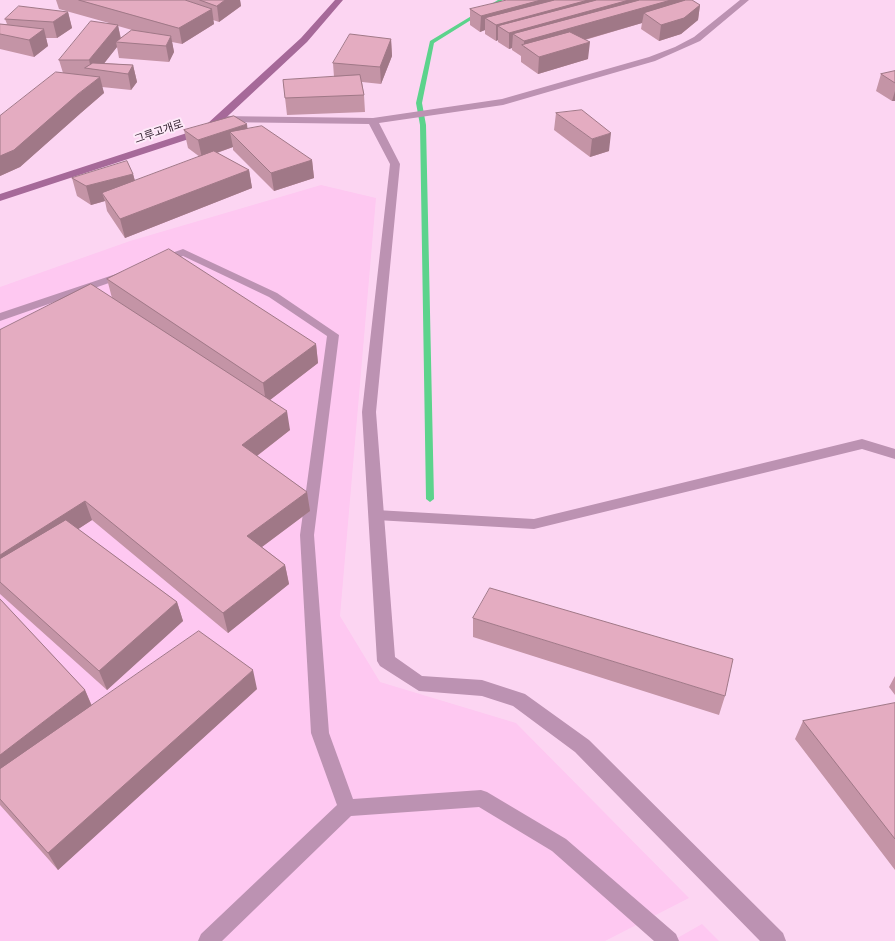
<!DOCTYPE html>
<html>
<head>
<meta charset="utf-8">
<style>
  body { margin:0 }
  canvas { display:block; background:#fcd5f2 }
</style>
</head>
<body>
<canvas width="895" height="941"></canvas>
<script>
const ctx = document.querySelector('canvas').getContext('2d');
ctx.lineJoin = 'round';
function paint(path, color) { ctx.fillStyle = color; ctx.fill(path, 'evenodd'); }
function strokePath(path, color, width, dash) { ctx.strokeStyle = color; ctx.lineWidth = width; ctx.lineCap = dash ? 'butt' : 'round'; ctx.setLineDash(dash || []); ctx.stroke(path); }
function write(font, color, halo, rows, align = 'center') {
  ctx.font = font + ' Karla,"Noto Sans KR",sans-serif'; ctx.lineWidth = 4; ctx.setLineDash([]); ctx.textBaseline = 'middle'; ctx.strokeStyle = halo; ctx.fillStyle = color; for (const [text, x, y, turn = 0] of rows) {
    ctx.save(); ctx.translate(x, y); ctx.rotate((+turn || 0) * Math.PI / 180); ctx.textAlign = isNaN(turn) ? turn : align; if (halo) ctx.strokeText(text, 0, 0); ctx.fillText(text, 0, 0); ctx.restore();
  }
}
paint(new Path2D(`
  M321,185L376,198L340,616L380,682L516,723L689,898L605,941H0V287L130,241Z
  M702,924L719,941H672Z`), '#fec8f1');
paint(new Path2D(`
  M498,0H503L434,43L422,103L426,125L434,499L430,502L426,499L420,125L416,103L430,41Z`), '#5cd38c');
paint(new Path2D(`
  M183,249L277,293L339,335L314,535L329,733L353,799L481,790L487,792L566,839L676,934L679,941H654L552,851L479,807L351,816L222,941H198L201,934L337,805L311,733L300,535L327,336L269,297L183,256L159,264L153,261L155,259Z
  M125,271L129,272L131,274L129,276L0,321V313Z
  M862,439L895,449V459L862,449L534,529L376,520L371,519L369,515L371,511L376,510L534,519Z`), '#bc92b2');
paint(new Path2D(`
  M740,0H749L700,41L655,61L503,105L379,123L400,164L376,412L395,657L422,676L482,680L525,694L589,740L783,933L786,941H760L575,752L513,706L482,696L419,691L380,666L377,661L362,412L390,164L369,124L219,122L214,119L219,116L373,118L502,99L649,57L675,47L694,37Z`), '#bc92b2');
paint(new Path2D(`
  M335,0H343L307,42L215,128L198,136L0,201V194L190,132L207,124L301,38Z`), '#a66999');
paint(new Path2D(`
  M56,0H240L241,6L219,22L213,20L214,24L182,44L172,42L174,52L169,62L119,58L117,47L104,63L133,65L137,82L131,90L102,87L104,93L82,112L20,167L0,176V116L63,73L59,60L109,23L59,9ZM118,26L132,30L121,38Z
  M700,5L698,20L681,34L659,41L641,29L642,23L585,40L588,59L538,74L521,62V56L512,50V48L509,49L498,42V40L496,41L485,34V30L480,32L470,25V9Z
  M68,12L72,28L57,38H46L48,46L34,57L0,49V24H7L5,19Z
  M391,39L392,56L381,84L362,82L364,95L365,112L287,115L283,80L334,77L333,63Z
  M895,71V101H892L876,91L881,74Z
  M556,113L609,151L590,157L554,130Z
  M247,129L312,160L314,178L274,191L233,150V147L217,153L249,170L252,188L125,238L107,211L105,201L91,205L77,196L72,178L133,174L135,181L200,157L188,148L184,130Z
  M107,279L316,344L318,363L270,400L290,430L257,456L307,492L310,511L262,547L285,565L289,584L228,633L92,520L78,529L177,602L183,621L107,690L0,594V330L112,298Z
  M0,599L85,690L92,706L257,689L58,870L0,805Z
  M473,618L725,696L719,715L473,637Z
  M895,676V695L889,687Z
  M895,703V870L795,739L803,721Z`), '#c494a6');
paint(new Path2D(`
  M225,0H240L241,6L219,22L217,6Z
  M515,0H688L644,13L642,23L535,54L524,47V41L513,34L512,48L509,49V33L498,26V40L496,41V25L485,18V30L480,32L481,16Z
  M700,5L698,20L681,34L659,41L661,25Z
  M212,9L214,24L182,44L179,28Z
  M68,12L72,28L57,38L53,22Z
  M118,25L121,41L116,42L117,47L99,70L91,69L89,60Z
  M44,29L48,46L34,57L29,40Z
  M171,36L174,52L169,62L166,46Z
  M391,39L392,56L381,84L380,67Z
  M590,42L588,59L538,74L539,57Z
  M133,65L137,82L131,90L128,74Z
  M100,77L104,93L82,112L20,167L0,176V156Z
  M895,91V101H892Z
  M247,124L249,142L230,132L233,147L202,158L198,140Z
  M611,133L609,151L590,157L592,139Z
  M312,160L314,178L274,191L271,173Z
  M249,170L252,188L125,238L120,219Z
  M133,174L138,192L102,193L105,201L91,205L86,186Z
  M316,344L318,363L266,403L263,383Z
  M287,411L290,430L245,465L242,445Z
  M307,492L310,511L251,555L247,536Z
  M85,501L92,520L2,579L0,574V555Z
  M285,565L289,584L228,633L223,613Z
  M177,602L183,621L107,690L99,671Z
  M253,670L257,689L58,870L48,853Z
  M85,690L93,709L0,781V755Z`), '#a07887');
const building = new Path2D(`
  M79,0H185L212,9L179,28Z
  M200,0H225L217,6Z
  M507,0H541L481,16L470,9Z
  M555,0H588L496,25L485,18Z
  M597,0H629L509,33L498,26Z
  M640,0H671L524,41L513,34Z
  M686,0H692L700,5L684,18L661,25L644,13Z
  M19,6L68,12L53,22L5,19Z
  M91,21L118,25L89,60H59Z
  M0,24L44,29L29,40L0,34Z
  M132,30L171,36L166,46L116,42Z
  M570,32L590,42L539,57L522,45Z
  M350,34L391,39L380,67L333,63Z
  M93,63L133,65L128,74L85,68Z
  M895,71V83L881,74Z
  M56,72L100,77L78,94L14,150L0,156V116Z
  M360,75L364,95L285,98L283,80Z
  M582,110L611,133L592,139L556,113Z
  M234,116L247,124L198,140L184,130Z
  M262,126L312,160L271,173L230,132Z
  M214,151L249,170L120,219L102,193Z
  M127,161L133,174L86,186L72,178Z
  M169,249L316,344L263,383L107,279Z
  M91,284L287,411L242,445L307,492L247,536L285,565L223,613L85,501L0,555V330Z
  M66,520L177,602L99,671L0,582V559Z
  M490,588L733,659L725,696L473,618Z
  M0,599L85,690L0,755Z
  M199,631L253,670L48,853L0,799V769Z
  M895,703V839L803,721Z`);
paint(building, '#e4acc1');
strokePath(building, '#a07887', 1);
write('11px', '#2c1b29', '#fde9f8', [
  ["그루고개로",159,132,-19]
]);
</script>
</body>
</html>
